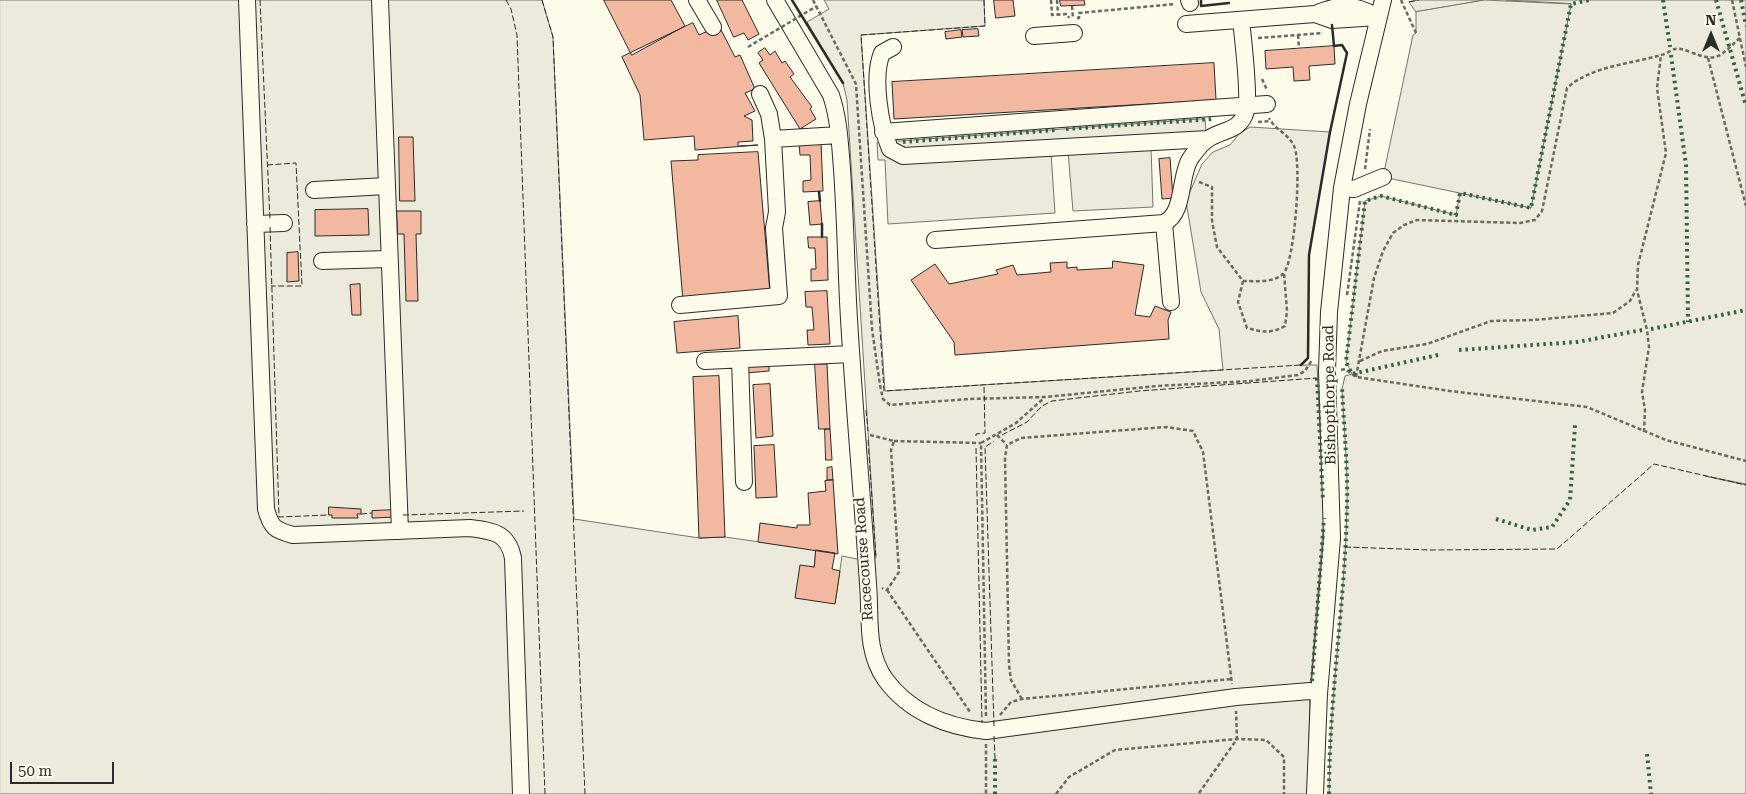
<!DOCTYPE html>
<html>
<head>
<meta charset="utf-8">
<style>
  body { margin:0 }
  #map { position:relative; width:1746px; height:794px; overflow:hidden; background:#fdfbea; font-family:"Roboto Serif",serif }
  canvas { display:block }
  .north { position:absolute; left:1686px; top:10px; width:50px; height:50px; -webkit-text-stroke:4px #fdfbea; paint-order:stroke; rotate:0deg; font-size:14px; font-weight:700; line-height:20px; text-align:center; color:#2b2b2b }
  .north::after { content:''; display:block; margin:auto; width:18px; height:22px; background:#2b2b2b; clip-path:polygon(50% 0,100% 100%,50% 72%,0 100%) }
  .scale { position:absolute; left:10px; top:762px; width:104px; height:22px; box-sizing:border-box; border:2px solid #2b2b2b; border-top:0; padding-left:6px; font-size:15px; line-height:18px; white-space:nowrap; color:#2b2b2b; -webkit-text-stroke:4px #fdfbea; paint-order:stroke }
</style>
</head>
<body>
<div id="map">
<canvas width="1746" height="794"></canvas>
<div class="north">N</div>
<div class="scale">50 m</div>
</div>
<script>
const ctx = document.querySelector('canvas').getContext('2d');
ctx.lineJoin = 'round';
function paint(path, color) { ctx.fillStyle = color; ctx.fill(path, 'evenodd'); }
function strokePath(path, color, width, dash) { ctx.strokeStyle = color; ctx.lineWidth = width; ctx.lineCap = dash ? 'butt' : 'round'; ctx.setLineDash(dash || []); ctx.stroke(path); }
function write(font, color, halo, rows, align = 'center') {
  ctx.font = font + ' "Roboto Serif",serif'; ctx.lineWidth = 4; ctx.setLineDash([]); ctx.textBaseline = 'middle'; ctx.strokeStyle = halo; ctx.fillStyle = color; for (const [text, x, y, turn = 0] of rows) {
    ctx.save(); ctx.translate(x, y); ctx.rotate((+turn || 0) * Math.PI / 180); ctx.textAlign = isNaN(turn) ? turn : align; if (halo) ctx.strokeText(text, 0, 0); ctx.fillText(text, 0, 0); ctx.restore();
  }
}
const green = new Path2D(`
  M0,0H542L553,37L574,519L699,538L725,537L816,550L814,567L835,603L842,556L857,559L876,558L847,100L843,83L807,22L829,9L824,0H984L985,26L861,35L885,391L1223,370L1219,329L1201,292L1186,201L1195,180L1202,164L1213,152L1230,145L1239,134L1250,127L1330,132L1309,255L1308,358L1302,365H1317L1324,518L1310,691L1308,794H0Z
  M1419,0H1485L1416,12L1409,2Z
  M1506,0H1746V484L1705,476L1746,485V794H1329C1329,698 1345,603 1347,507C1348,468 1344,428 1342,389L1345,376L1352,374L1346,362L1365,201L1381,196L1456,215L1460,193L1531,208L1571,4Z`);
paint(green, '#ecebdb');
strokePath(green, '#74746e', 1);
const parking = new Path2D(`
  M1485,0L1571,4L1531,208L1383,177L1413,35L1416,33V12Z
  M1205,119L1207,145L1151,148L1153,207L1073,211L1068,151L1051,153L1055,213L888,224L885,160H878L877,143Z`);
paint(parking, '#eceadb');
strokePath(parking, '#74746e', 1);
const building = new Path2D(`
  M604,0H671L685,26L632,55Z
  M717,0H742L759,34L748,40L744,33L734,37Z
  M994,0H1013L1015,16L996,18Z
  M1060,0H1084L1085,5L1061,6Z
  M693,23L699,35L719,26L735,57L740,55L755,89L745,93L755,111L744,116L752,120L753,141L738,142V146L758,145L695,150L694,136L644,140L640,95L622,57Z
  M978,29L979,36L963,37L962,30Z
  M961,30L962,37L946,39L945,32Z
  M1334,46L1335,64L1309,66L1310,80L1294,81L1293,67L1266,69L1265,51Z
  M765,48L770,55L775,51L782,63L785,61L794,74L790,77L812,107L810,109L816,119L800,129L759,63L763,60L758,53Z
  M1214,63L1216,100L894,119L892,82Z
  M399,137H413L415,201H400Z
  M821,142L823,191L803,192V181L811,180L810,155H800L799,143Z
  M758,152L770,293L683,301L671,161L698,160V155Z
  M1170,158L1173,198L1162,199L1159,159Z
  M820,201L822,224L810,225L808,202Z
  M368,209L369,235L315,236V210Z
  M397,211H421V234H416L418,301H406L404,234H398Z
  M808,237H827L828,280L811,281V269H816L815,248H809Z
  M298,252L299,281L287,282V253Z
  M1113,261L1144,265L1135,315L1150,317L1155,306L1171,312L1168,320L1169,339L955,355L954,342L911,280L935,264L949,284L998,274L996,270L1013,265L1017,275L1051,272L1050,263L1067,262V268L1077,267V270L1112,268Z
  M360,284L361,315H352L350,285Z
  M827,291L830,344L808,345L807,330H814L812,307H806L805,292Z
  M738,316L740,348L677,353L674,322Z
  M769,363V371L746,373L745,365Z
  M815,364H827L830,429H819Z
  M719,376L725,537L699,538L693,377Z
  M770,384L773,436L756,438L753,385Z
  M825,429H830L832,460H826Z
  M774,445L777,497L756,498L754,446Z
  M832,467L833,480H827V468Z
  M833,480L838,554L758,542L760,523L797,528V525H810L808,493L826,491L825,481Z
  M329,507L361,509V514H357L358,518H332V515H329Z
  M396,510V517L372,518V511Z
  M816,550L835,553L832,569L840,571L835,604L795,598L800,565L814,567Z`);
paint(building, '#f2b8a0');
strokePath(building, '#2b2b2b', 1);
const minor = new Path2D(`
  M247,0L266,509C271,528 275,530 293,535L470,528C494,531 508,533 513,558L521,794
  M380,0L400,531
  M697,0L713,27
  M775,0L831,95C839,119 840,144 842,169C845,213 846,257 848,301C853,396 862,490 868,584C871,617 865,650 885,679C909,712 947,727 986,731L1236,697L1310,691L1319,694
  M1189,0L1190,3
  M1315,14L1332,20L1378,17
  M1186,24L1315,14C1341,3 1354,4 1378,17
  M1034,36L1074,33
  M893,47L882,53C872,77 880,125 890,149L903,156L1208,139
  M883,132L1267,104
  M773,139L839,135
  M1342,188L1354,189L1383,177
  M314,190L386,186
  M1164,223L1171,302
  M255,224L284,223
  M935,240L1164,223C1185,213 1179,177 1190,159C1195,152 1201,143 1208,139C1223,129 1240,132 1246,111C1250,95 1243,39 1241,20
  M322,261L388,259
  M680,305L779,296L774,228L777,212L773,139L769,114L760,94
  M740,360L744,482
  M705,361L851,354
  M1315,794L1319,694L1332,538L1327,371L1329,312L1342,188L1358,104L1383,0`);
strokePath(minor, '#2b2b2b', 18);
strokePath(new Path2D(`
  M813,0L856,84L872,329L880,385L883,399L890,405L969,399L1045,397L1157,386L1250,381L1298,375L1305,371L1312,360
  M1051,0L1052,15L1067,14L1069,18
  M1057,0L1058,14
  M1401,0L1416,33
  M1732,0L1746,67
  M1072,6L1073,18
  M1077,18H1079V13L1175,4
  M1298,35L1299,48
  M1258,38L1323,33
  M1708,58L1746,206
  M1262,79L1267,90
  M1258,122L1270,121
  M1365,169L1370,129
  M1199,182L1212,187V221L1217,247L1243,281C1256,281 1273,283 1283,274C1295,263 1302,161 1294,146C1288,133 1275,130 1269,118
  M1243,281L1238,302L1247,328C1262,332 1271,334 1285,326L1287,311L1284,273
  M1347,295L1360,201
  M1360,361L1382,351L1427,344L1491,321L1533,320L1613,313L1630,301L1636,290
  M1341,370L1345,369L1356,377L1450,391L1587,407L1666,440L1746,461
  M1356,377L1374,278L1383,251L1393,233L1404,225L1417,220L1520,223L1535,220L1542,211L1567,88C1591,66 1631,64 1661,55C1666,54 1671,50 1675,49C1680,48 1685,50 1690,52C1719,63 1718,57 1740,38
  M1644,432L1645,410L1642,392L1649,347L1647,330L1637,290L1638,265L1666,153L1657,88L1661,55
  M870,435L894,441L891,450L899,572L887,590L882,588
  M997,435L1006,444
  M894,441L981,443
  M887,590L970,712
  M1022,699L1011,680L1009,665L1005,458L1007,445L1021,438L1166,427L1193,431L1203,452L1232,684
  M1000,715L1011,702L1022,699L1231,679
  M986,716L981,443L1016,423L1044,398
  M986,744V794
  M1199,793L1237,739L1236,711
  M1056,794L1069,777L1115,750L1237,739L1266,740L1284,757V794`), '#6a6964', 2.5, [4, 2.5]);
strokePath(minor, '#fdfbea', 16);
strokePath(new Path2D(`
  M748,47L817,6`), '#6a6964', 2.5, [4, 2.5]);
strokePath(new Path2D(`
  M1663,0L1670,47
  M1716,0L1746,106
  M1741,0L1746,26
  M1671,55L1686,165L1688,322
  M1066,129L1214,119
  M903,142L1056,130
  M1651,329L1746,310
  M1459,350L1577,342L1642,330
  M1438,355L1352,374L1346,362L1365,201L1381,196L1456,215L1460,193L1531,208L1571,4L1590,0
  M1317,378L1323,501
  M1496,519L1532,530L1552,527L1570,500L1575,425
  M1312,681L1324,518
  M1647,754L1651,794
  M995,759V794
  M1329,794C1329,698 1345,603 1347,507C1348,468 1344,428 1342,389`), '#34623c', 4, [2.5, 4]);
strokePath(new Path2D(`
  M260,0L270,220
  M506,0L511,9L517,35L545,794
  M542,0L553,37L585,794
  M984,0L985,26L861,35L884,391L1301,365
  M1409,2L1419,0
  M267,165L296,163L302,286H271
  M270,227L279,517L329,515
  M866,410L868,431
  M1002,435L1027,422L1042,406L1052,401L1139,391L1317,378
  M976,436V434L985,433L984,385
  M868,440L876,558
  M976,448L982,723
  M361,514L372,513
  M403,515L524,511
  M1345,547L1430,550L1557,549L1654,464L1746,485
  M994,726L985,447L994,441
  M994,736L995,759`), '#2b2b2b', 1, [6, 2.5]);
strokePath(new Path2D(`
  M792,0L843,83
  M1201,0V6L1229,3
  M819,192L820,201
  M822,224V237
  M1301,365L1308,358L1309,255L1330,132L1347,53L1342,45L1334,46L1332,25`), '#2b2b2b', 2.5);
write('15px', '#2b2b2b', '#fdfbea', [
  ["Bishopthorpe Road",1330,395,-91],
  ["Racecourse Road",864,559,-94]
]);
</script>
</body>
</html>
